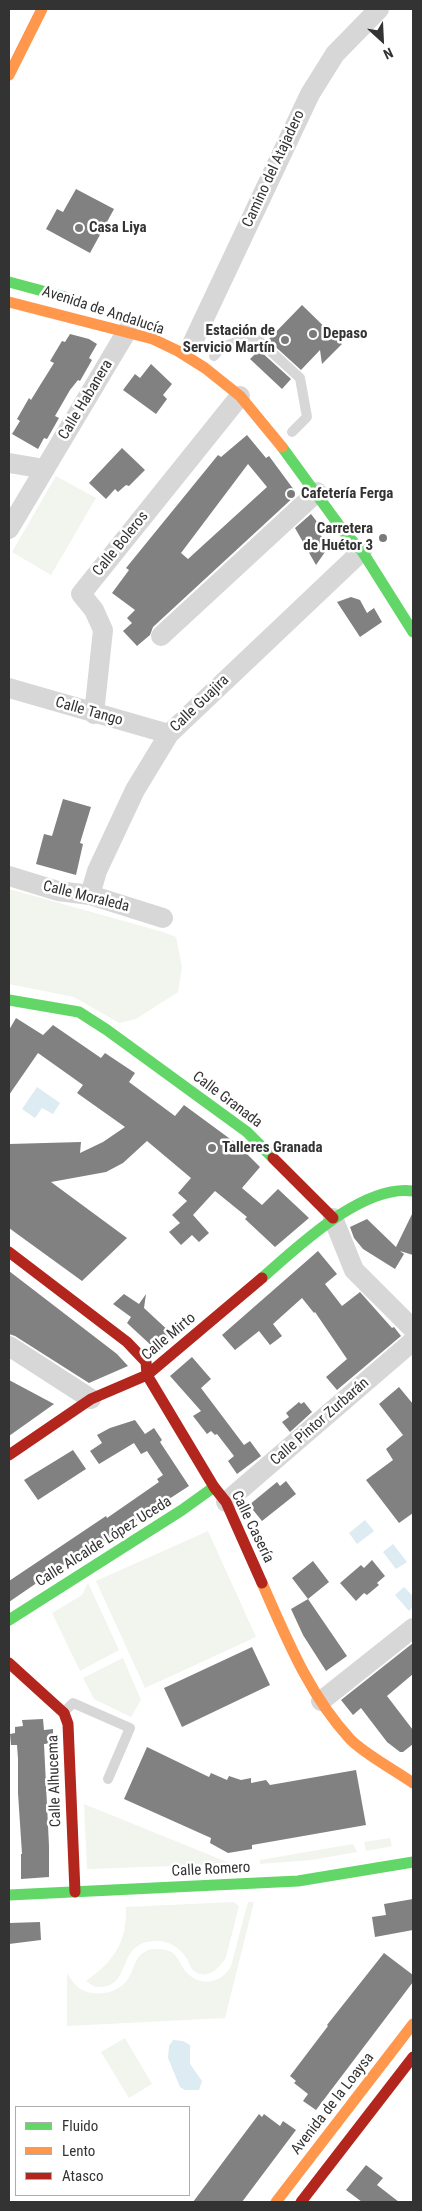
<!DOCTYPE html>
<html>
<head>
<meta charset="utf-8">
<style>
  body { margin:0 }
  #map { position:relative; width:422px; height:2211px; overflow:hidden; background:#fff; font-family:"Roboto Condensed",sans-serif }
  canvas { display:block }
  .frame { position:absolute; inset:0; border:10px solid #333; pointer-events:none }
  .legend { position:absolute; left:15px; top:2106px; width:175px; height:90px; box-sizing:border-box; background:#fff; border:1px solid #adadad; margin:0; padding:6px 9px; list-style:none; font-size:15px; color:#333 }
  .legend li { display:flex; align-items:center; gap:10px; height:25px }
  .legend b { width:25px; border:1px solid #adadad }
  .north { position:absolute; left:357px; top:15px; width:50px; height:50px; -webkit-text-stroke:4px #fff; paint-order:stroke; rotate:155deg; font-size:14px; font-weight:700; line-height:20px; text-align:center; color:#333 }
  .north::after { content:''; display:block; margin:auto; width:18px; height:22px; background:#333; clip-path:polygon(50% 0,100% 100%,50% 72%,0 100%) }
</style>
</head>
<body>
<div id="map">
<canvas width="422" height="2211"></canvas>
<div class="frame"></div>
<ul class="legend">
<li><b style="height:6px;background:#63d668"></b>Fluido</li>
<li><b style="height:6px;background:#ff974d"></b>Lento</li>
<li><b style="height:6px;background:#b3261e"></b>Atasco</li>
</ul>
<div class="north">N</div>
</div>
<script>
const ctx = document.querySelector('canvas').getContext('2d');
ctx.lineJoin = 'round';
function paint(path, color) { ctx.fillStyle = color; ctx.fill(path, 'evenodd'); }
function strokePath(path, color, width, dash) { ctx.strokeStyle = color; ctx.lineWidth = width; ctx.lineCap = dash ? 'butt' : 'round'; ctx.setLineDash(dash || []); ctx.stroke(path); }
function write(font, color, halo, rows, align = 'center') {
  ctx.font = font + ' "Roboto Condensed",sans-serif'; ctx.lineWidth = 5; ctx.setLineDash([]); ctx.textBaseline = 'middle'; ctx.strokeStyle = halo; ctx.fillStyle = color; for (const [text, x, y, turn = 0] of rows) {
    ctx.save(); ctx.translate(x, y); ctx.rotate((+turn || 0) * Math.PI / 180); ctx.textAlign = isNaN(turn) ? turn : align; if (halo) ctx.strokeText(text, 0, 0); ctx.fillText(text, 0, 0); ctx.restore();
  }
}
paint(new Path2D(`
  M56,476L96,498L51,575L12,552Z
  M9,889L163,932L176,937L182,967L178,992L136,1019L119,1023L74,997L9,984Z
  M208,1531L256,1637L145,1688L96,1581Z
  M88,1583L119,1650L80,1671L52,1613L82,1595Z
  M123,1658L141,1700L131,1717L94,1699L83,1678Z
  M84,1804L232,1864L87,1869Z
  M390,1838L392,1846L366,1851L364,1842Z
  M353,1844L357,1852L312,1860L260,1864V1860Z
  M234,1902L239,1906L226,1957C220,1969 204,1982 192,1969C190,1967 189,1962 187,1959C181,1949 170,1941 158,1941C120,1940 130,1976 110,1985C105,1987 100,1987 95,1987L86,1981C114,1961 127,1943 126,1907Z
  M248,1902H254L225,2018L67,2026V1973C70,1978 74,1984 79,1988C94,1998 118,1994 128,1979C136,1966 135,1951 154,1949C161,1949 167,1949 173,1953C179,1958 181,1966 186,1972C200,1987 222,1984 231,1966Z
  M125,2038L152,2084L129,2098L101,2052Z`), '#f1f5ed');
paint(new Path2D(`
  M37,1087L60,1103L53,1114L42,1108L35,1118L22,1109Z
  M365,1520L374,1531L357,1544L349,1533Z
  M393,1544L407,1562L396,1569L383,1552Z
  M404,1587L413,1596V1607L409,1611L395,1595Z
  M173,2040L183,2041L190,2045V2064L202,2081L199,2090H185L180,2087L168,2058L169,2046Z`), '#ddebf3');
paint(new Path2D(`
  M76,189L114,209L90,253L46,229L57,209L63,212Z
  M302,305L342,344L322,364L320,350L301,370L268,340Z
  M70,334L89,339L97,344L89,358L92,360L80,381L78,380L70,390L55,416L59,418L47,439L44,438L38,449L12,434L20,421L17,419L29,398L31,400L39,387L54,363L50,361L62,341L65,342Z
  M259,350L291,379L282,389L250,359Z
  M151,364L172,384L163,395L167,399L156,414L123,390L135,374L140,378Z
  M247,435L266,458L269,456L297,494L153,627L150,635L137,646L123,631L132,623L127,618L135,610L112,593L129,570L126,568L218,455L221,457ZM248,464L267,487L188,559L181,553Z
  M122,448L145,470L129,486L126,485L118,492L115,489L106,499L89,483Z
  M311,514L321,527L317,530L325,541L326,547L325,552L316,565L295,528Z
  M351,597L360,600L367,613L374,608L382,622L360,637L337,602Z
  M63,799L91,807L80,843L83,844L76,875L36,864L44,834L52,836Z
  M16,1018L43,1035L53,1025L101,1058L105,1053L135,1073L129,1082L175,1116L184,1105L237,1144L260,1167L242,1188L262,1205L278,1189L309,1218L275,1247L245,1219L247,1217L215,1191L193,1215L209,1233L199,1242L192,1235L181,1245L169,1232L180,1223L172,1215L187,1201L178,1193L191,1178L147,1141L123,1163L106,1172L51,1182L127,1238L82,1281L9,1228V1144L81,1142L80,1153L103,1142L125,1127L77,1093L83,1085L38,1053L9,1095V1030Z
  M413,1212V1255L400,1251L404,1254L395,1269L363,1249L354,1238L350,1227L367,1219L396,1247Z
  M318,1251L337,1274L325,1284L342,1306L360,1292L392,1328L394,1327L401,1336L337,1390L326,1377L347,1359L315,1312L314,1313L302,1298L273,1324L282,1336L270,1345L259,1331L235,1350L222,1335Z
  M9,1271L117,1354L128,1366L89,1383L15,1336L9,1334Z
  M124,1294L139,1304L146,1294L144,1308L172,1334L154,1348L127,1323L131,1317L113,1304Z
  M192,1357L211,1379L201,1388L244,1445L250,1441L261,1456L237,1474L228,1461L234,1456L217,1434L215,1435L211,1431L207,1434L193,1416L201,1411L170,1376Z
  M9,1380L54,1404L9,1436Z
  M399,1387L413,1404V1513L399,1523L366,1480L393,1460L386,1449L403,1435L379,1404Z
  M299,1402L301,1404L304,1402L312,1412L290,1432L282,1422L289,1417L286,1413Z
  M135,1420L145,1434L154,1428L162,1440L160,1442L189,1486L75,1560L73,1558L9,1602V1581L106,1516L107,1518L159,1482L157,1479L163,1475L147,1451L141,1454L134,1443L99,1464L90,1451L102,1443L97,1435L110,1428Z
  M73,1450L86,1469L38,1500L24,1480Z
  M286,1481L296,1494L262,1521L249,1505L277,1482L280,1486Z
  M372,1560L385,1576L377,1583L379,1585L367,1595L364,1593L356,1601L340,1583L361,1565L364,1568Z
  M313,1561L329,1582L308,1599L292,1578Z
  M308,1599L347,1656L326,1671L303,1635L291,1609Z
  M413,1643V1674L387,1696L413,1730V1744L403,1752H400L387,1742L361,1708L353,1715L341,1700Z
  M252,1647L270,1685L182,1727L164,1688Z
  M43,1719L44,1730L53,1729V1743L44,1744L49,1846V1877L21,1879V1854H22L18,1793V1759L17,1745H11L10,1734L15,1733V1727L23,1726L22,1720Z
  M147,1747L209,1777L211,1773L227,1780L229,1776L241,1780L251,1778V1783L266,1780L270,1785L356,1770L366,1825L252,1845V1849L228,1853L210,1843L211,1838L124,1799Z
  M413,1899V1930L375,1937L372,1917L386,1915L384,1904Z
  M40,1922L41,1940L9,1944V1923Z
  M384,1953L413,1975V1982L316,2110L303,2101L308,2094L294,2083L296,2081L290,2076L328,2026L327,2025Z
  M259,2114L262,2117L264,2114L280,2126L283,2121L296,2130L242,2202H193Z
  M366,2165L383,2178L377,2185L399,2202H362L346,2190Z`), '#818181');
strokePath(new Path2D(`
  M214,356L222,347L254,336L300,378L307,417L292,432
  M64,1712L73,1703L130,1728L108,1779`), '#d7d7d7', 10);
strokePath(new Path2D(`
  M192,344L310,94L335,54L379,9
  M9,463L45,469
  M9,529L127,331
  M161,636L317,492
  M9,688L169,734
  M94,714L103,630L94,610L81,594L240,396
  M9,876L58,891L90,895L163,918
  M90,895L97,871L135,790L169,734L362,551
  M333,1218L354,1270L413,1329
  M9,1346L91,1399
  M226,1502L413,1341
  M321,1701L413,1628`), '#d7d7d7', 20);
strokePath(new Path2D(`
  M9,282L65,297
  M282,447L344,532L362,551L413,632
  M9,1000L79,1012L107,1030L247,1132L273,1158
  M262,1278C298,1247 362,1184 413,1191
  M9,1620L182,1510L214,1487
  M9,1895L298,1881L413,1862`), '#63d668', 11);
strokePath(new Path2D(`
  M9,75L42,9
  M9,302L153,339L178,351L205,368L240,396L282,447
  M262,1583C286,1637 309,1695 350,1739C363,1753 396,1771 413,1783
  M276,2202L413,2024`), '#ff974d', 11);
strokePath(new Path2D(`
  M273,1158L333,1218
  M9,1252L127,1342L146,1362L147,1375L214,1487L226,1502L262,1583
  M9,1455L91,1399L147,1375L262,1278
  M9,1663L64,1713L68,1724L75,1892
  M301,2202L413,2057`), '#b3261e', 11);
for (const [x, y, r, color] of [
  [79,228,5,"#7a7a7a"],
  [313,334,5,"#7a7a7a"],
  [285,340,5,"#7a7a7a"],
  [291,494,5,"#7a7a7a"],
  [383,538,5,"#7a7a7a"],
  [212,1148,5,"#7a7a7a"]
]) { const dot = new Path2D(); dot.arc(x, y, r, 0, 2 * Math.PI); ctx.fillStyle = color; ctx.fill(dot); strokePath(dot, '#fff', 2); }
write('15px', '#333', '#fff', [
  ["Camino del Atajadero",274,169,-65],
  ["Avenida de Andalucía",103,311,18],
  ["Calle Habanera",86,400,-59],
  ["Calle Boleros",121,544,-51],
  ["Calle Guajira",200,704,-44],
  ["Calle Tango",89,712,16],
  ["Calle Moraleda",86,897,14],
  ["Calle Granada",227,1100,37],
  ["Calle Mirto",169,1337,-40],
  ["Calle Pintor Zurbarán",320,1422,-41],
  ["Calle Casería",252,1527,64],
  ["Calle Alcalde López Uceda",104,1542,-32],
  ["Calle Alhucema",55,1781,-92],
  ["Calle Romero",211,1870,-3],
  ["Avenida de la Loaysa",333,2104,-52]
]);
write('bold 15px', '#333', '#fff', [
  ["Casa Liya",89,228],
  ["Estación de",275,331,"right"],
  ["Servicio Martín",275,348,"right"],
  ["Depaso",323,334],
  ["Cafetería Ferga",301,494],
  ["Carretera",373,529,"right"],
  ["de Huétor 3",373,546,"right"],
  ["Talleres Granada",222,1148]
], 'left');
</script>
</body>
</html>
